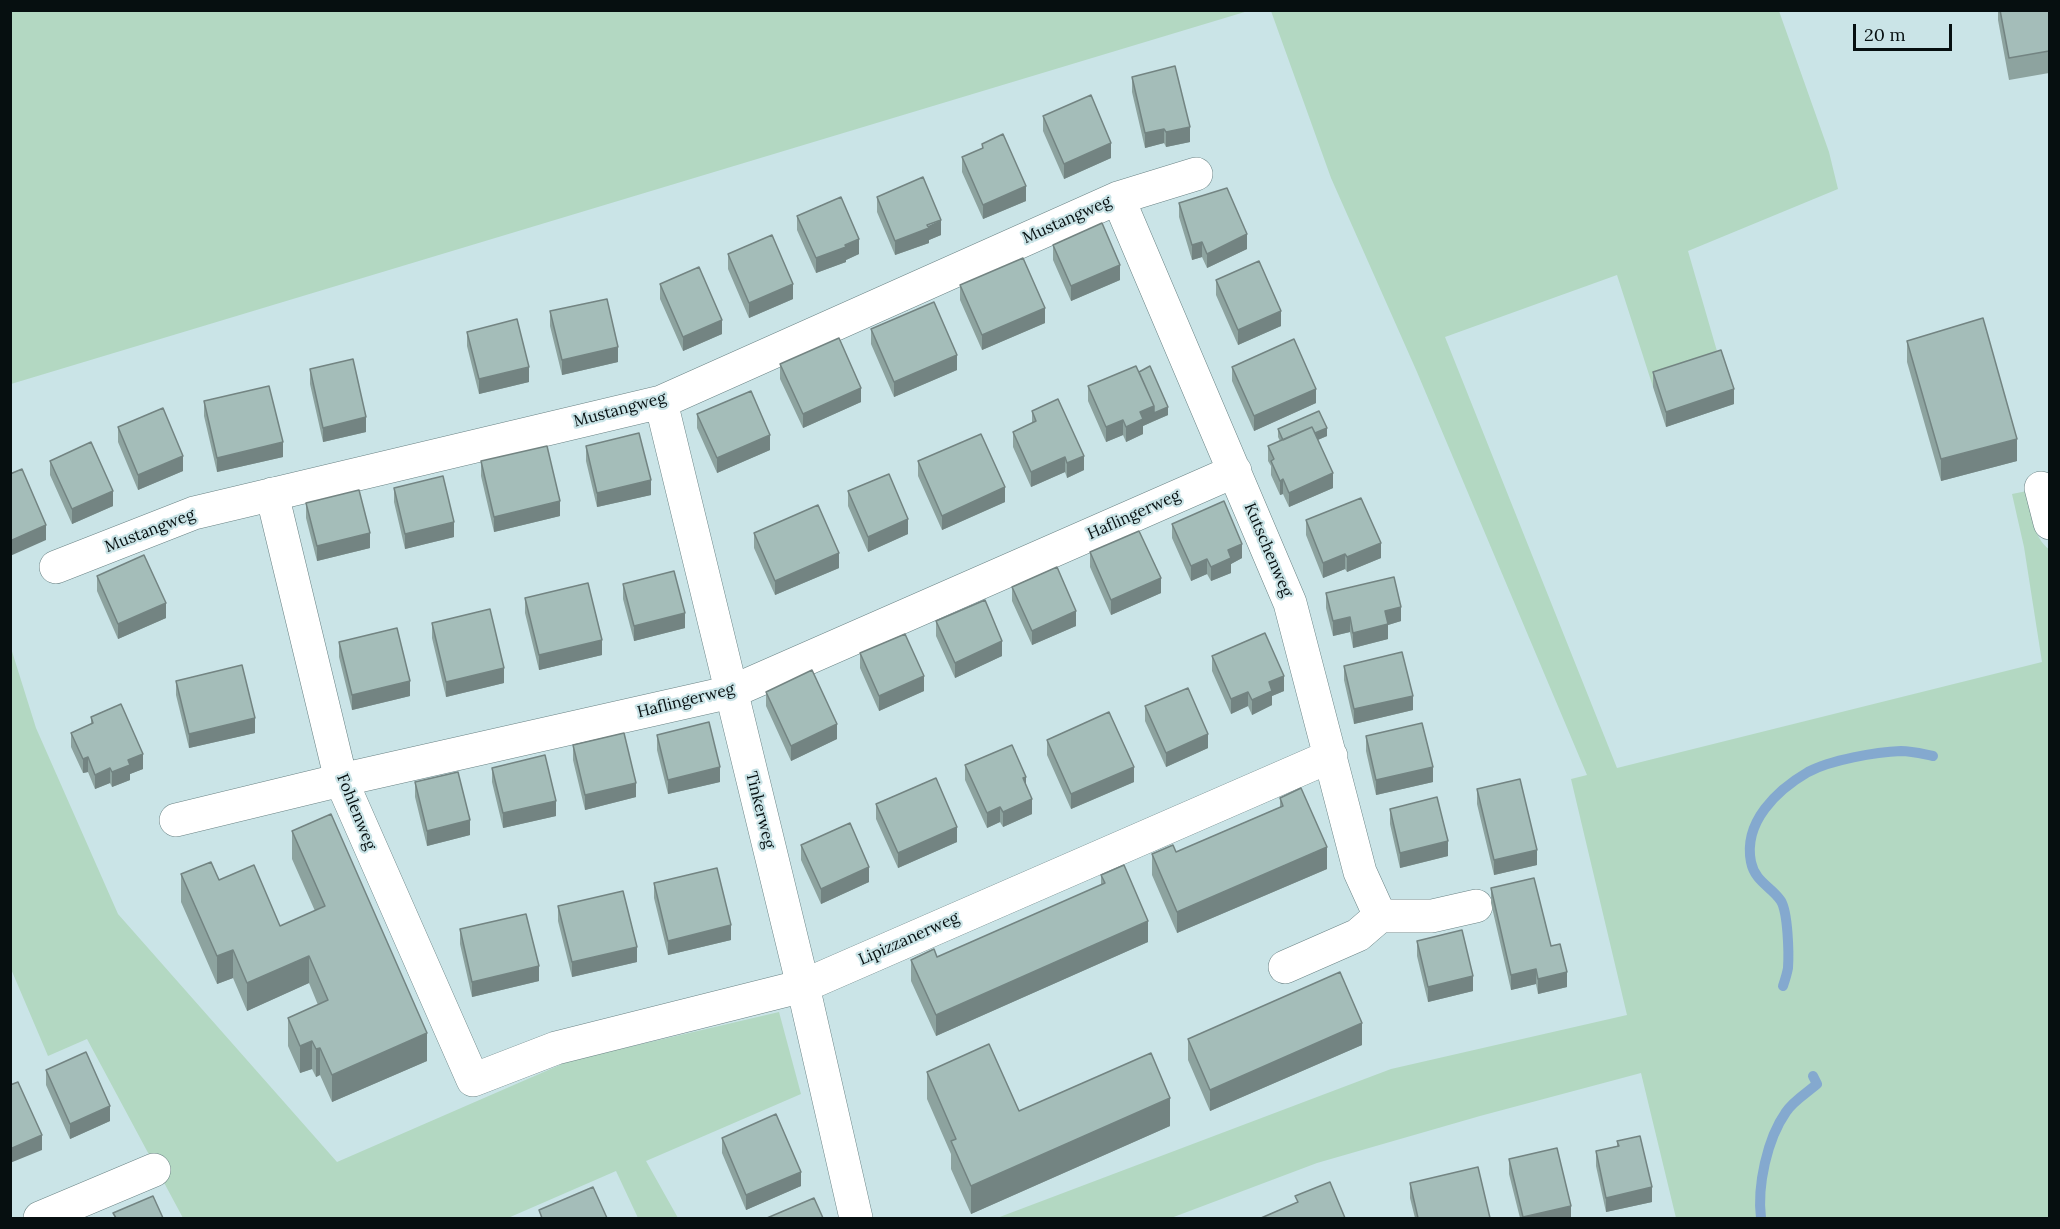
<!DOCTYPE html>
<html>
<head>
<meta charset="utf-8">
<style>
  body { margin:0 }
  #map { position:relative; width:2060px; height:1229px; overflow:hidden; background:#cae4e7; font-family:Lora,serif }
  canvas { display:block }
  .frame { position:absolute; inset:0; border:12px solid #060f10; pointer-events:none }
  .scale { position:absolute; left:1853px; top:24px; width:99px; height:27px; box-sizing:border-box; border:3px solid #060f10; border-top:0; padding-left:8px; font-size:18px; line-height:21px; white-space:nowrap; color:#060f10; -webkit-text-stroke:4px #cae4e7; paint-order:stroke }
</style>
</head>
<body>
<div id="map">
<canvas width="2060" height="1229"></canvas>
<div class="frame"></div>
<div class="scale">20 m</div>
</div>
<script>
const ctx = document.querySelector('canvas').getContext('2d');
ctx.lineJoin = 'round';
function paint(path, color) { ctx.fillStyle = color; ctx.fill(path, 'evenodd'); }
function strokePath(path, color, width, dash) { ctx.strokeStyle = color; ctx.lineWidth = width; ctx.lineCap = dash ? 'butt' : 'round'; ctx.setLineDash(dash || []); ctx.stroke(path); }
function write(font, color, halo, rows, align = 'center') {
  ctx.font = font + ' Lora,serif'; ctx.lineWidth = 4.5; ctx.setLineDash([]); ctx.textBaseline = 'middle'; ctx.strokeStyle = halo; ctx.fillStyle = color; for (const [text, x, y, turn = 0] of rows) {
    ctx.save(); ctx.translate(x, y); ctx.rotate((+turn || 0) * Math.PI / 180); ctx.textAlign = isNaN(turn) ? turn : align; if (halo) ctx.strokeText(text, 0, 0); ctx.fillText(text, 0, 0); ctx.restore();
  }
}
paint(new Path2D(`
  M11,10H1248V11L11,384Z
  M1271,11H1779L1829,152L1838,189L1688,251L1721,365L1653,387L1617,275L1445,337L1617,768L2042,662L2024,547L2012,494L2027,491C2031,511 2032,537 2050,550L2049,1218H1676L1641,1073L1480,1116L1317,1163L1171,1218H997L1391,1069L1627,1015L1571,779L1587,775L1417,372L1331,178Z
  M10,645L36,728L118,914L337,1162L569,1061L779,1012L801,1094L646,1161L678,1218H638L616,1171L508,1218H183L87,1039L48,1056L11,969Z`), '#b3d8c2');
strokePath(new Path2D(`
  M1783,986C1785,980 1787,974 1788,968C1789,953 1788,913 1781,901C1772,887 1755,882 1751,862C1743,822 1777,790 1808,772C1830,760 1876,752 1901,751C1912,751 1923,754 1933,756
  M1761,1218C1757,1186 1767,1139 1786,1112C1793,1101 1808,1092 1817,1084L1813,1076`), '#84a9cf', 10);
const minor = new Path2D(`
  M1118,198L1290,603L1360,872L1380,916H1432L1476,906
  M661,402L803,986L856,1218
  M2041,488L2050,523
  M272,494L341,780L473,1080L556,1048L803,986L1331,756
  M56,567L194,513L661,402L1118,198L1196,174
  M176,820L341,780L731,692L1235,471
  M1285,967L1358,935L1380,916
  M40,1218L154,1170`);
strokePath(minor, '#698284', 34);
strokePath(minor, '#fff', 33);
paint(new Path2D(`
  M1998,10H2049V73L2009,80L1998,20Z
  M1132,77L1190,142L1166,147L1164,143L1145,148L1132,92Z
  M1043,116L1111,158L1064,179L1043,131Z
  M982,144L1026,201L983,219L962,172V157L982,149Z
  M877,197L941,235L929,240V243L895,255L877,212Z
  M1179,203L1247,249L1207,268L1202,257L1192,260L1179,217Z
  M797,216L859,254L846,260V262L816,273L797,230Z
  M1053,245L1120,280L1071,301L1053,260Z
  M728,254L793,299L749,318L728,269Z
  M1216,280L1281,326L1238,345L1216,295Z
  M660,284L722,334L683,351L660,299Z
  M960,285L1045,323L982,350L960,300Z
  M550,311L618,362L562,375L550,326Z
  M871,329L957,370L894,397L871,344Z
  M467,332L529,382L479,394L467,346Z
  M1907,341L2017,461L1941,481L1907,362Z
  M780,364L861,402L803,428L780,379Z
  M1232,367L1316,403L1254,431L1232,381Z
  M310,369L366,432L323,442L310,384Z
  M1139,372L1168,415L1143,426V434L1126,442L1123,435L1106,442L1088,401V386Z
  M1653,372L1734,404L1666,427L1653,387Z
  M204,401L283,457L217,472L204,416Z
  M1032,411L1084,470L1067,478L1065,472L1031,487L1013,447V432L1032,423Z
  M697,414L770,450L717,473L697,428Z
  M118,427L183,471L138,490L118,442Z
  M1278,429L1327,436L1318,440L1333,488L1289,507L1283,494L1280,495L1271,475V466L1268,461V446L1280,441L1278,437Z
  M586,446L651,495L597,507L586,461Z
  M50,461L113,506L72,524L50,475Z
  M481,461L560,516L494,532L481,476Z
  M918,461L1005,502L942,530L918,476Z
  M394,488L454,537L405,549L394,502Z
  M848,491L908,534L868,552L848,506Z
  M306,503L370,548L317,561L306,518Z
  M1306,520L1381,558L1347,572L1345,569L1323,578L1306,535Z
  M1172,524L1242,558L1231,564V573L1211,581L1207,574L1191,581L1172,538Z
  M754,533L839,568L775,595L754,548Z
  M1090,552L1161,593L1111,615L1090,567Z
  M97,576L166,618L118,639L97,591Z
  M623,584L685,628L634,641L623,599Z
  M1012,587L1076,626L1032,645L1012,601Z
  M1326,593L1401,621L1388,625V639L1353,648L1350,632L1333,636L1326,608Z
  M525,598L602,655L539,670L525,613Z
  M936,621L1002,656L955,678L936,636Z
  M432,623L504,683L446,697L432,638Z
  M339,642L410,696L352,710L339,657Z
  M860,653L924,691L879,711L860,668Z
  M1212,656L1284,691L1272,696V705L1252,715L1248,706L1231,714L1212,671Z
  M1344,666L1413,710L1354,724L1344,680Z
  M176,681L255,733L189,748L176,695Z
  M766,692L837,739L791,761L766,706Z
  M1145,706L1208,748L1166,767L1145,721Z
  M91,717L143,769L130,774V780L112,787L110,783L95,789L88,772L83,773L71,747V733L91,724Z
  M657,735L720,782L668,794L657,750Z
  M1366,736L1433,782L1376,795L1366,751Z
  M1047,740L1134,782L1071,809L1047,755Z
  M573,745L636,797L585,810L573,760Z
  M965,765L1032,814L1003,827L1000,822L987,828L965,780Z
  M492,768L556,816L503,828L492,782Z
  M415,782L470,835L427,846L415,797Z
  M1477,789L1537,865L1494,875L1477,804Z
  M1280,798L1327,869L1177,933L1152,875V854L1176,852L1280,807Z
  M876,804L957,842L898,868L876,819Z
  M1390,809L1448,856L1400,868L1390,824Z
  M292,831L427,1061L332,1102L320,1075L316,1077L312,1069L300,1073L288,1046V1018L318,1005L309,983L247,1011L233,978L217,984L181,902V874L219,880L280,926L315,911L292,859Z
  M801,845L869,882L821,904L801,860Z
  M1101,875L1148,942L936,1036L911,981V960L937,957L1101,885Z
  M654,883L731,940L668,955L654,898Z
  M1491,888L1551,946L1567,987L1538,994L1536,984L1511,990L1491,903Z
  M558,906L637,962L572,977L558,921Z
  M460,929L539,981L472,997L460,944Z
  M1417,941L1473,991L1428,1002L1417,956Z
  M1188,1039L1362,1045L1210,1111L1188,1060Z
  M46,1070L110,1121L70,1139L46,1085Z
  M927,1072L1019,1111L1170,1126L971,1214L951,1169V1154L927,1099Z
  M722,1138L801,1186L746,1210L722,1153Z
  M1617,1141L1652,1202L1606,1212L1596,1166V1151L1617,1146Z
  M1509,1159L1571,1218H1520L1509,1174Z
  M1410,1183L1490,1218H1415L1410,1198Z`), '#8da39f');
paint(new Path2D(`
  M1190,127V142L1166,147V132Z
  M1164,129V143L1145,148V133Z
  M1111,143V158L1064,179V164Z
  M1026,186V201L983,219V205Z
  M941,220V235L929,240V243L895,255V241Z
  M1247,234V249L1207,268V254Z
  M859,239V254L846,260V262L816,273V258Z
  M1202,242V257L1192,260V245Z
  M1120,265V280L1071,301V286Z
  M793,284V299L749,318V303Z
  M1045,308V323L982,350V335Z
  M1281,311V326L1238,345V330Z
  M722,320V334L683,351V337Z
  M618,347V362L562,375V360Z
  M957,355V370L894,397V382Z
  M529,367V382L479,394V379Z
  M861,388V402L803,428V414Z
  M1316,389V403L1254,431V416Z
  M1734,389V404L1666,427V412Z
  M1154,406V421L1143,426V434L1126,442V427L1140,412Z
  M1168,407V415L1154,421V413Z
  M366,417V432L323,442V428Z
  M1123,420V435L1106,442V427Z
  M1327,428V436L1286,453V446Z
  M770,435V450L717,473V458Z
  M2017,439V461L1941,481V459Z
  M283,442V457L217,472V458Z
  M183,456V471L138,490V475Z
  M1084,456V470L1067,478V463Z
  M1065,457V472L1031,487V472Z
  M1333,473V488L1289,507V493Z
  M1283,479V494L1280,495V481Z
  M651,480V495L597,507V493Z
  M1005,487V502L942,530V516Z
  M113,491V506L72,524V509Z
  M560,501V516L494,532V517Z
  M908,519V534L868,552V537Z
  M454,522V537L405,549V534Z
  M46,525V540L10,556V541Z
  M370,533V548L317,561V546Z
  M1381,543V558L1347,572V557Z
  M1242,544V558L1231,564V573L1211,581V567L1228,550Z
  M839,553V568L775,595V581Z
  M1345,554V569L1323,578V563Z
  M1207,559V574L1191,581V566Z
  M1161,578V593L1111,615V600Z
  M166,603V618L118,639V624Z
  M1401,607V621L1388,625V639L1353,648V633L1385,611Z
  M1076,611V626L1032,645V631Z
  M685,613V628L634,641V626Z
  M1350,617V632L1333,636V621Z
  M602,640V655L539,670V655Z
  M1002,641V656L955,678V663Z
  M504,668V683L446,697V682Z
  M924,676V691L879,711V696Z
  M1284,676V691L1272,696V705L1252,715V700L1269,682Z
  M410,681V696L352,710V695Z
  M1248,692V706L1231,714V699Z
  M1413,696V710L1354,724V709Z
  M255,718V733L189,748V734Z
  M837,724V739L791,761V746Z
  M1208,734V748L1166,767V753Z
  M143,754V769L130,774V780L112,787V772L128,760Z
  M88,757V772L83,773V759Z
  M720,767V782L668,794V780Z
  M1134,767V782L1071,809V794Z
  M1433,767V782L1376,795V780Z
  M110,768V783L95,789V775Z
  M1026,777V792L1023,778Z
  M636,783V797L585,810V795Z
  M1032,799V814L1003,827V812Z
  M556,801V816L503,828V813Z
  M1000,807V822L987,828V813Z
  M470,820V835L427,846V831Z
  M957,827V842L898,868V853Z
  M1448,841V856L1400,868V853Z
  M1327,847V869L1177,933V912Z
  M1537,850V865L1494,875V860Z
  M869,867V882L821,904V889Z
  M1148,921V942L936,1036V1015Z
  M731,925V940L668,955V941Z
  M637,947V962L572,977V962Z
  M233,950V978L217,984V956Z
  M309,956V983L247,1011V983Z
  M539,966V981L472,997V982Z
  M1536,969V984L1511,990V975Z
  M1567,972V987L1538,994V979Z
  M1473,976V991L1428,1002V987Z
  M1362,1023V1045L1210,1111V1090Z
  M427,1033V1061L332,1102V1075Z
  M312,1041V1069L300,1073V1046Z
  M320,1048V1075L316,1077V1049Z
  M1170,1098V1126L971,1214V1186Z
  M110,1106V1121L70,1139V1124Z
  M42,1135V1150L10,1163V1149Z
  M801,1172V1186L746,1210V1195Z
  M1652,1187V1202L1606,1212V1198Z
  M1571,1206V1218H1523V1217Z`), '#738482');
const building = new Path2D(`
  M2000,10H2049V51L2009,58Z
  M1175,66L1190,127L1166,132L1164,129L1145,133L1132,77Z
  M1091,95L1111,143L1064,164L1043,116Z
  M1003,134L1026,186L983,205L962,157L983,148L982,144Z
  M923,177L941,220L927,225L929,228L895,241L877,197Z
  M1227,188L1247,234L1207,254L1202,242L1192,245L1179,203Z
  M841,197L859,239L845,245L846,247L816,258L797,216Z
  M1102,223L1120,265L1071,286L1053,245Z
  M772,235L793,284L749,303L728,254Z
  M1023,258L1045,308L982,335L960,285Z
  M1259,261L1281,311L1238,330L1216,280Z
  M699,267L722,320L683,337L660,284Z
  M607,299L618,347L562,360L550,311Z
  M934,302L957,355L894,382L871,329Z
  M1983,318L2017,439L1941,459L1907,341Z
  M517,319L529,367L479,379L467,332Z
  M839,338L861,388L803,414L780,364Z
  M1294,339L1316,389L1254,416L1232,367Z
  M1721,350L1734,389L1666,412L1653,372Z
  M353,359L366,417L323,428L310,369Z
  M1136,366L1154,406L1140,412L1143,419L1126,427L1123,420L1106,427L1088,386Z
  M1150,366L1168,407L1154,413V406L1139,372Z
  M269,386L283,442L217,458L204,401Z
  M751,391L770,435L717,458L697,414Z
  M1058,399L1084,456L1067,463L1065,457L1031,472L1013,432L1036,421L1032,411Z
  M163,408L183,456L138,475L118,427Z
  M1319,411L1327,428L1315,433L1312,427L1283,440L1278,429Z
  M1312,427L1333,473L1289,493L1283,479L1280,481L1271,461L1274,459L1268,446Z
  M639,433L651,480L597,493L586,446Z
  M981,434L1005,487L942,516L918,461Z
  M91,442L113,491L72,509L50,461Z
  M547,446L560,501L494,517L481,461Z
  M22,469L46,525L10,541V474Z
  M889,474L908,519L868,537L848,491Z
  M443,476L454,522L405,534L394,488Z
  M359,490L370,533L317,546L306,503Z
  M1361,498L1381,543L1347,557L1345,554L1323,563L1306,520Z
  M1224,501L1242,544L1228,550L1231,558L1211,567L1207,559L1191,566L1172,524Z
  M818,505L839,553L775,581L754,533Z
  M1139,531L1161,578L1111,600L1090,552Z
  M144,555L166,603L118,624L97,576Z
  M1057,567L1076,611L1032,631L1012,587Z
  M674,571L685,613L634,626L623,584Z
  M1394,577L1401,607L1385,611L1388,624L1353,633L1350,617L1333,621L1326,593Z
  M588,583L602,640L539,655L525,598Z
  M985,600L1002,641L955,663L936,621Z
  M490,609L504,668L446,682L432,623Z
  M397,628L410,681L352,695L339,642Z
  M1265,633L1284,676L1269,682L1272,691L1252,700L1248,692L1231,699L1212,656Z
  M905,634L924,676L879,696L860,653Z
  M1402,652L1413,696L1354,709L1344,666Z
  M242,665L255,718L189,734L176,681Z
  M812,670L837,724L791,746L766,692Z
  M1188,688L1208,734L1166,753L1145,706Z
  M121,704L143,754L128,760L130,765L112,772L110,768L95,775L88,757L83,759L71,733L93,723L91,717Z
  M1109,712L1134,767L1071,794L1047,740Z
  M709,722L720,767L668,780L657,735Z
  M1422,723L1433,767L1376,780L1366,736Z
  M624,733L636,783L585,795L573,745Z
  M1012,745L1026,777L1023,778L1032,799L1003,812L1000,807L987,813L965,765Z
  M545,755L556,801L503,813L492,768Z
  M458,772L470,820L427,831L415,782Z
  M936,778L957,827L898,853L876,804Z
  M1520,779L1537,850L1494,860L1477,789Z
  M1301,788L1327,847L1177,912L1152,854L1173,845L1176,852L1283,806L1280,798Z
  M1437,797L1448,841L1400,853L1390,809Z
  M331,814L427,1033L332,1075L320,1048L316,1049L312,1041L300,1046L288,1018L328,1000L309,956L247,983L233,950L217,956L181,874L211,862L219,880L254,865L280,926L325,906L292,831Z
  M850,823L869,867L821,889L801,845Z
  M1124,865L1148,921L936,1015L911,960L934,949L937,957L1105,883L1101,875Z
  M717,868L731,925L668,941L654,883Z
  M1534,878L1551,946L1560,944L1567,972L1538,979L1536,969L1511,975L1491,888Z
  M623,891L637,947L572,962L558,906Z
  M526,914L539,966L472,982L460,929Z
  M1462,930L1473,976L1428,987L1417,941Z
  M1340,972L1362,1023L1210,1090L1188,1039Z
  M989,1044L1019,1111L1151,1053L1170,1098L971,1186L951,1141L956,1139L927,1072Z
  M86,1052L110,1106L70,1124L46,1070Z
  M18,1082L42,1135L10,1149V1085Z
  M776,1114L801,1172L746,1195L722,1138Z
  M1640,1136L1652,1187L1606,1198L1596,1151L1619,1146L1617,1141Z
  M1557,1148L1571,1206L1523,1217L1509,1159Z
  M1478,1167L1490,1218H1418L1410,1183Z
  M1330,1182L1345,1218H1261L1298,1202L1295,1196Z
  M593,1187L607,1218H542L539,1210Z
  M153,1196L163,1218H116L113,1213Z
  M814,1198L823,1218H767Z`);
paint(building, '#a4bdb9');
strokePath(building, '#738482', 1.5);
write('16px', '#060f10', '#cae4e7', [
  ["Mustangweg",1067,220,-24],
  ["Mustangweg",620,410,-15],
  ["Haflingerweg",1134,515,-24],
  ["Mustangweg",150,531,-21],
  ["Kutschenweg",1268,550,67],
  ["Haflingerweg",686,701,-14],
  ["Tinkerweg",760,810,76],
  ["Fohlenweg",356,812,68],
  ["Lipizzanerweg",909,939,-24]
]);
</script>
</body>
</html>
